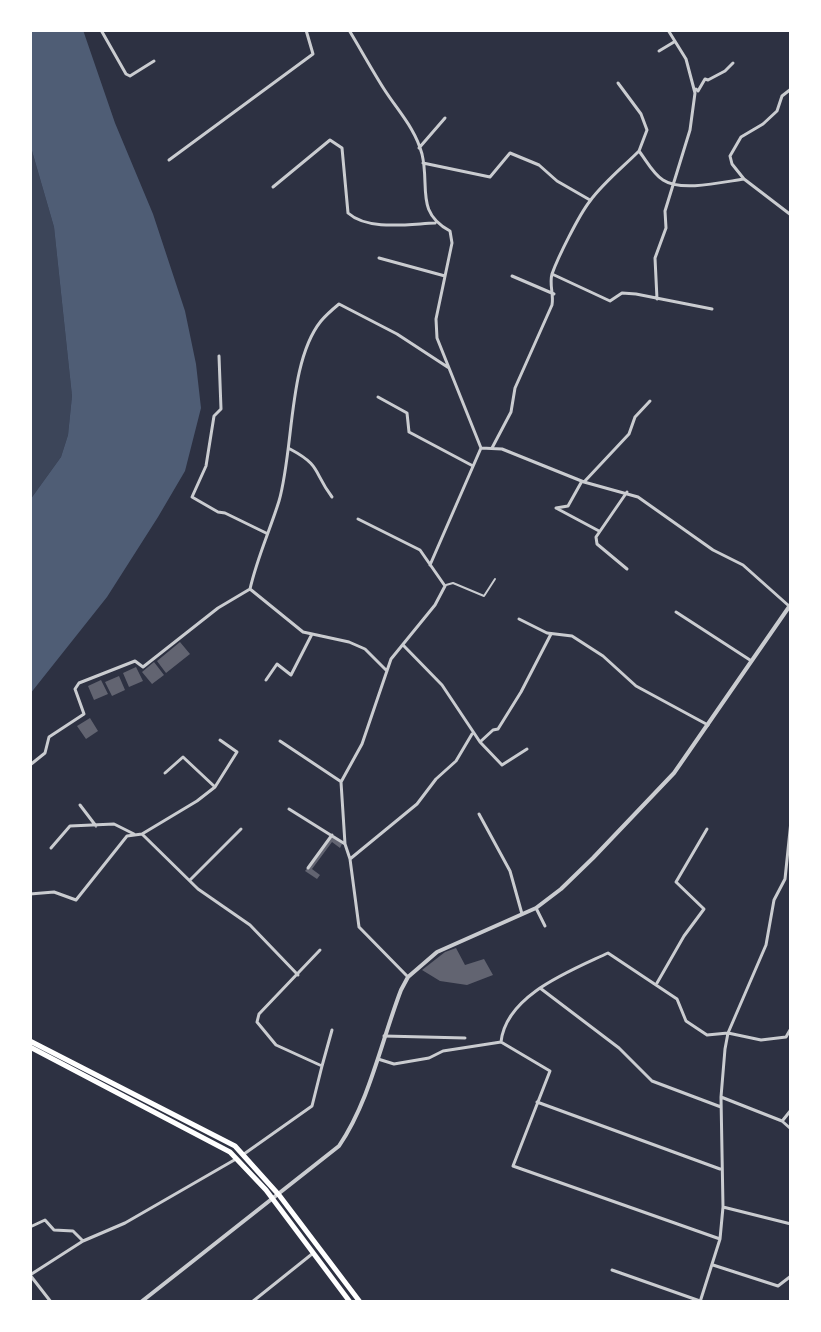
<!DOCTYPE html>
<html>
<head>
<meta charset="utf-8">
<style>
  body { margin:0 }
  #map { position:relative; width:821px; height:1332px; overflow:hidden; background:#2d3142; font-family:"Noto Sans",sans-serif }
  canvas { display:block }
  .frame { position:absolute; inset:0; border:32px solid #fff; pointer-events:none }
</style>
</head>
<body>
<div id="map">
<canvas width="821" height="1332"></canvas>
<div class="frame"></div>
</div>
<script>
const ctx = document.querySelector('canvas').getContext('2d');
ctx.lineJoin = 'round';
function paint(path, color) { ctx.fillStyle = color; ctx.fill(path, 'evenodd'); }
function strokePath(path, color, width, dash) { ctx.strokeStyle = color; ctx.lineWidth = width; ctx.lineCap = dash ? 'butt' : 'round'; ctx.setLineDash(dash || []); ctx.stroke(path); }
paint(new Path2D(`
  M30,144L54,227L72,396L68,435L61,457L30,500Z`), '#3c4559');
paint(new Path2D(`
  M30,30H83L115,123L153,214L185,311L196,364L201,408L185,471L158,517L107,597L30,694V500L61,457L68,435L72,396L54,227L30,144Z`), '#4f5d75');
paint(new Path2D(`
  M180,642L190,654L166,673L157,661Z
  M154,662L164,675L152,684L142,672Z
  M136,667L143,681L129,687L123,673Z
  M119,676L125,690L112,696L105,682Z
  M101,680L108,694L94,700L88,686Z
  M90,718L98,731L86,739L77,726Z
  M332,836L342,844L340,848L332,842L312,869L320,875L317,879L305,871Z
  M456,948L465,965L484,959L493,975L467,985L440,981L422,970L445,952Z`), '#626471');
strokePath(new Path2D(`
  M446,585L453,583L484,596L495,579`), '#caccd0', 2);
strokePath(new Path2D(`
  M101,30L126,74L130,76L154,61
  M349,30C361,50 372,70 384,89C398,111 415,128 422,154C430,187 415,212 450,231L452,243L436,319L437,338L481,448L502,449L584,482L638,497L713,550L743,565L789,606
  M659,51L674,42
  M618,83L641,114L647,130L639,151
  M696,89L698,91L705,79L708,80L725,71L733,63
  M419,148L445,118
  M169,160L313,54L306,30
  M423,163L490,177L510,153L539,165L557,181L590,200
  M744,179L732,164L730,156L741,137L763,124L777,111L782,96L791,89
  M273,187L330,140L342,148L348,213C368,231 409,224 435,223
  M379,258L445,276
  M552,274L610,301L622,293L636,294L712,309
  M512,276L554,294
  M657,299L655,258L666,228L665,211L690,130L695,93L686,59L668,30
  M219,356L221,409L214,416L206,466L192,497L218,512L225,513L266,533
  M378,397L407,413L409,432L473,466
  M492,448L511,412L515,388L552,305C554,294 549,285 552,274C558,257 579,215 590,201C603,183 623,167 639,151C646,160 653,174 663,180C681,192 723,182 744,179L791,215
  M290,449C322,466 313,472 332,497
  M584,482L629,434L635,417L650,401
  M627,492L596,537L597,544L627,569
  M556,508L599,531
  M556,508L568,506L582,481
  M358,519L420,550L445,586L435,605L391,659L362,744L341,782L345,844L350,859L359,927L408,977
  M430,565L481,448
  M250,589L303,632L349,642L365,649L387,671
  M676,612L750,660
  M519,619L547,633L572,636L603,656L636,686L708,725
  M403,645L442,685L480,742L502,765L527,749
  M266,680L277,664L291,675L312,634
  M280,741L340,781
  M480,742L493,730L498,729L521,692L551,634
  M30,765L45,753L49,737L84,714L75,689L79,683L135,661L143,667L218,608L250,589C257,558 270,530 279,501C294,449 288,362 321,321C326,315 333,309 339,304L397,334L449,368
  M165,773L183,757L215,787
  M80,805L96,826
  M289,809L345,844
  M479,814L510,871L522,914
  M142,834L198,889L250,925L298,975
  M51,848L70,826L114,824L134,834
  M350,859L417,804L436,779L456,761L472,734
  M308,868L332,835
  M190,880L241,829
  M30,894L54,892L76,900L127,836L142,834L197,801L215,787L237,752L220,740
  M536,908L545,926
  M657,983L684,936L704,909L676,882L707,829
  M540,988L619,1048L652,1081L721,1107
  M384,1036L465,1038
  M501,1042C506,995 570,971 608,953L677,999L686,1021L707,1035L728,1033L761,1040L786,1037L790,1030
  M378,1059L394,1064L429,1058L443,1051L501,1042L550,1071L513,1166L720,1239
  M322,1066L332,1030
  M721,1097L782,1121L791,1129
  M537,1102L720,1169
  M783,1120L791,1110
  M244,1154L312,1106L322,1066L276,1045L257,1022L259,1014L320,950
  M723,1207L791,1224
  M30,1227L45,1220L54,1230L73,1231L83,1241
  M713,1265L778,1286L791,1276
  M612,1270L700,1301
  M30,1275L83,1241L125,1223L236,1159
  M30,1275L51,1302
  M252,1302L312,1254
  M700,1302L720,1239L723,1207L721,1097L725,1049L728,1033L766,945L774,900L785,879L791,821`), '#caccd0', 3);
strokePath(new Path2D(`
  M141,1302L339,1146C370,1100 381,1042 401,990L408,977L437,952L536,908L561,889L593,858L674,773L791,604`), '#caccd0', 4);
strokePath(new Path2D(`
  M30,1041L235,1146L279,1195L360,1302
  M30,1047L230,1152L266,1190L350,1302`), '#fff', 5);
</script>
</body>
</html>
